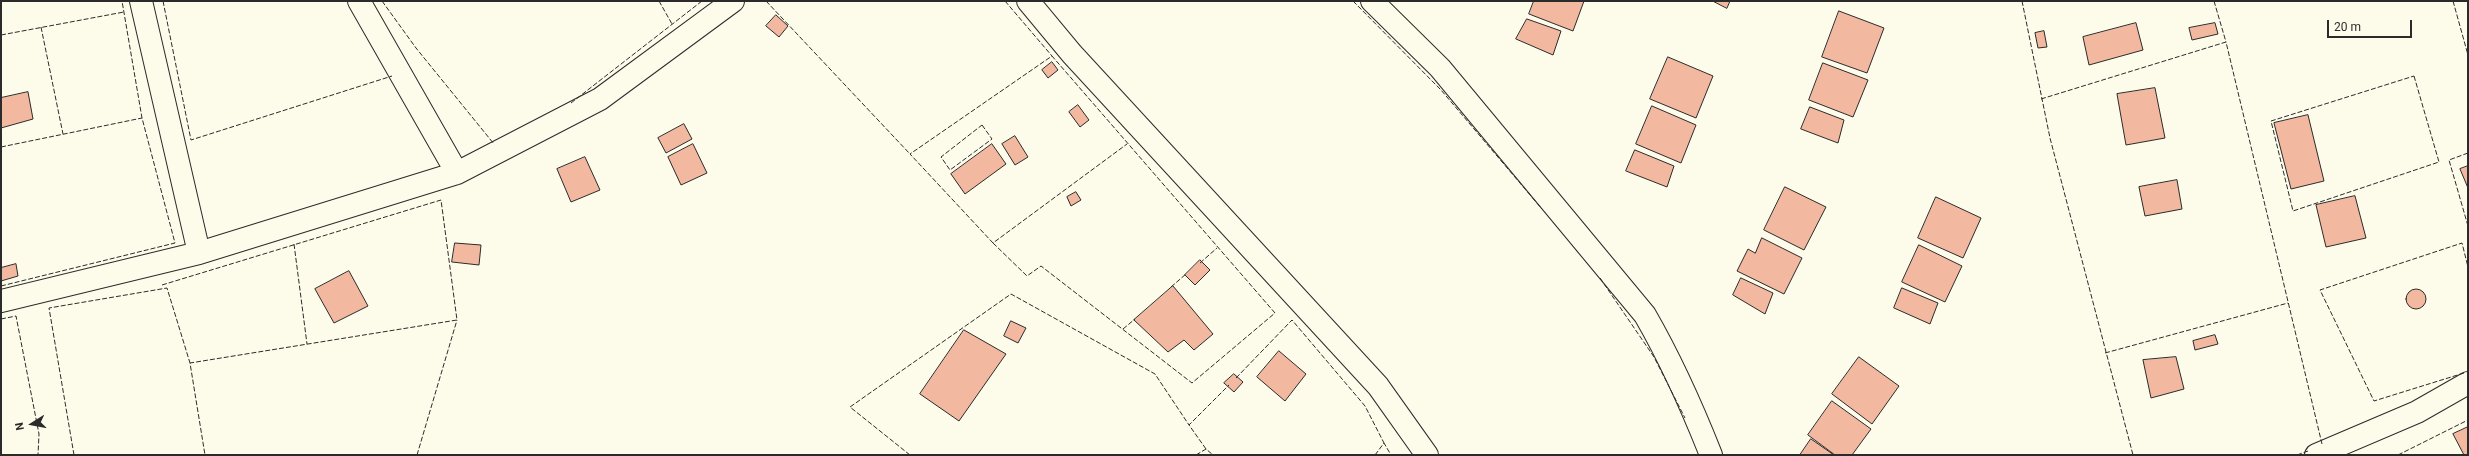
<!DOCTYPE html>
<html>
<head>
<meta charset="utf-8">
<style>
  body { margin:0 }
  #map { position:relative; width:2469px; height:456px; overflow:hidden; background:#fdfbea; font-family:Roboto,sans-serif }
  canvas { display:block }
  .frame { position:absolute; inset:0; border:2px solid #2b2b2b; pointer-events:none }
  .north { position:absolute; left:12px; top:404px; width:40px; height:40px; -webkit-text-stroke:3px #fdfbea; paint-order:stroke; rotate:259deg; font-size:11px; font-weight:700; line-height:16px; text-align:center; color:#2b2b2b }
  .north::after { content:''; display:block; margin:auto; width:14px; height:18px; background:#2b2b2b; clip-path:polygon(50% 0,100% 100%,50% 72%,0 100%) }
  .scale { position:absolute; left:2327px; top:20px; width:85px; height:18px; box-sizing:border-box; border:2px solid #2b2b2b; border-top:0; padding-left:5px; font-size:12px; line-height:14px; white-space:nowrap; color:#2b2b2b; -webkit-text-stroke:3px #fdfbea; paint-order:stroke }
</style>
</head>
<body>
<div id="map">
<canvas width="2469" height="456"></canvas>
<div class="frame"></div>
<div class="north">N</div>
<div class="scale">20 m</div>
</div>
<script>
const ctx = document.querySelector('canvas').getContext('2d');
ctx.lineJoin = 'round';
function paint(path, color) { ctx.fillStyle = color; ctx.fill(path, 'evenodd'); }
function strokePath(path, color, width, dash) { ctx.strokeStyle = color; ctx.lineWidth = width; ctx.lineCap = dash ? 'butt' : 'round'; ctx.setLineDash(dash || []); ctx.stroke(path); }
const building = new Path2D(`
  M1534,1H1584L1573,31L1529,14Z
  M1713,1H1730L1727,8Z
  M1839,11L1884,28L1867,73L1822,57Z
  M776,15L788,26L779,37L766,26Z
  M1527,19L1561,31L1553,55L1516,39Z
  M2136,23L2143,50L2089,65L2083,37Z
  M2215,23L2218,34L2192,40L2189,28Z
  M2044,31L2047,47L2038,48L2035,33Z
  M1668,57L1713,76L1696,118L1650,99Z
  M1052,62L1058,70L1048,78L1042,70Z
  M1823,63L1868,80L1853,117L1809,100Z
  M2155,88L2165,138L2126,145L2117,94Z
  M28,92L33,119L1,128V98Z
  M1078,105L1089,120L1080,127L1069,112Z
  M1652,106L1696,125L1681,163L1636,144Z
  M1810,107L1844,120L1838,143L1801,129Z
  M2308,115L2324,181L2291,189L2274,123Z
  M684,124L692,139L666,153L658,138Z
  M1015,136L1028,157L1015,165L1002,144Z
  M693,144L707,173L681,185L668,157Z
  M992,144L1006,164L965,194L951,174Z
  M1635,150L1674,166L1667,187L1626,171Z
  M585,157L600,190L571,202L557,169Z
  M2468,166V188L2460,169Z
  M2177,180L2182,209L2145,216L2139,187Z
  M1785,187L1826,207L1804,250L1764,230Z
  M1076,192L1081,200L1071,206L1067,197Z
  M2355,196L2366,238L2326,247L2316,205Z
  M1936,197L1981,218L1963,258L1918,238Z
  M1762,238L1802,258L1784,294L1737,271L1748,249L1755,253Z
  M455,243L481,245L479,265L452,262Z
  M1919,245L1962,266L1945,302L1902,282Z
  M1200,260L1210,270L1195,285L1185,275Z
  M16,264L18,276L1,281V268Z
  M349,271L368,306L334,323L315,289Z
  M1741,278L1773,293L1765,314L1733,295Z
  M1173,286L1213,334L1194,350L1184,340L1168,352L1134,320Z
  M1902,288L1938,303L1930,324L1894,308Z
  M2406 299a10 10 0 1 1 20 0a10 10 0 1 1-20 0Z
  M1011,321L1026,328L1018,343L1004,336Z
  M964,330L1006,354L959,421L920,394Z
  M2215,335L2218,344L2195,350L2193,341Z
  M1279,351L1306,374L1285,401L1257,377Z
  M1859,357L1899,386L1872,424L1832,394Z
  M2176,357L2184,389L2151,398L2143,360Z
  M1234,374L1243,382L1234,392L1224,383Z
  M1832,401L1871,429L1852,455H1835L1808,435Z
  M2468,427V455H2464L2453,434Z
  M1811,439L1834,455H1800Z`);
paint(building, '#f2b8a0');
strokePath(building, '#2b2b2b', 1);
const minor = new Path2D(`
  M141,1L199,253
  M359,1L457,173
  M1028,1L1072,54L1378,386L1427,455
  M1372,1L1440,68L1645,315C1671,360 1692,407 1711,455
  M1,301L199,253L457,173L600,99L733,1
  M2316,455L2417,412L2468,383`);
strokePath(minor, '#2b2b2b', 24);
strokePath(minor, '#fdfbea', 22);
strokePath(new Path2D(`
  M163,1L191,140L392,76
  M382,1L416,48L494,144
  M659,1L672,24
  M766,1L910,154
  M1005,1L1052,56
  M1353,1L1441,90L1542,209
  M2022,1L2050,138L2133,455
  M2214,1L2226,42
  M2453,1L2468,55
  M41,27L63,134
  M1,35L124,12
  M2414,76L2439,162L2293,211L2271,121Z
  M2041,99L2226,42L2290,310
  M571,103L702,1
  M982,125L992,139L950,170L941,157Z
  M1,147L142,118
  M2468,153L2449,160L2468,226
  M993,243L1027,276L1041,266L1192,383L1275,313L1052,56L910,154L993,243L1127,144
  M294,244L307,344
  M1200,263L1217,248
  M1600,278L1654,357L1685,418
  M162,285L441,200L457,320L190,363
  M1,286L175,243L142,118L122,1
  M1171,287L1186,274
  M2290,310L2322,444
  M1,319L16,316L39,434L38,455
  M1123,329L1135,319
  M2105,353L2288,303L2289,304
  M2464,373L2374,401L2320,290L2462,243L2468,267
  M1236,378L1292,320L1365,406L1384,443
  M1206,449L1189,425L1229,385
  M74,455L49,308L167,288L190,363L205,455
  M417,455L457,320
  M910,455L850,407L1011,294L1155,374L1189,425
  M1196,455L1206,449L1213,455
  M1375,455L1384,443L1391,455
  M2297,455L2308,451
  M2398,455L2468,420`), '#2b2b2b', 1, [5, 2]);
</script>
</body>
</html>
